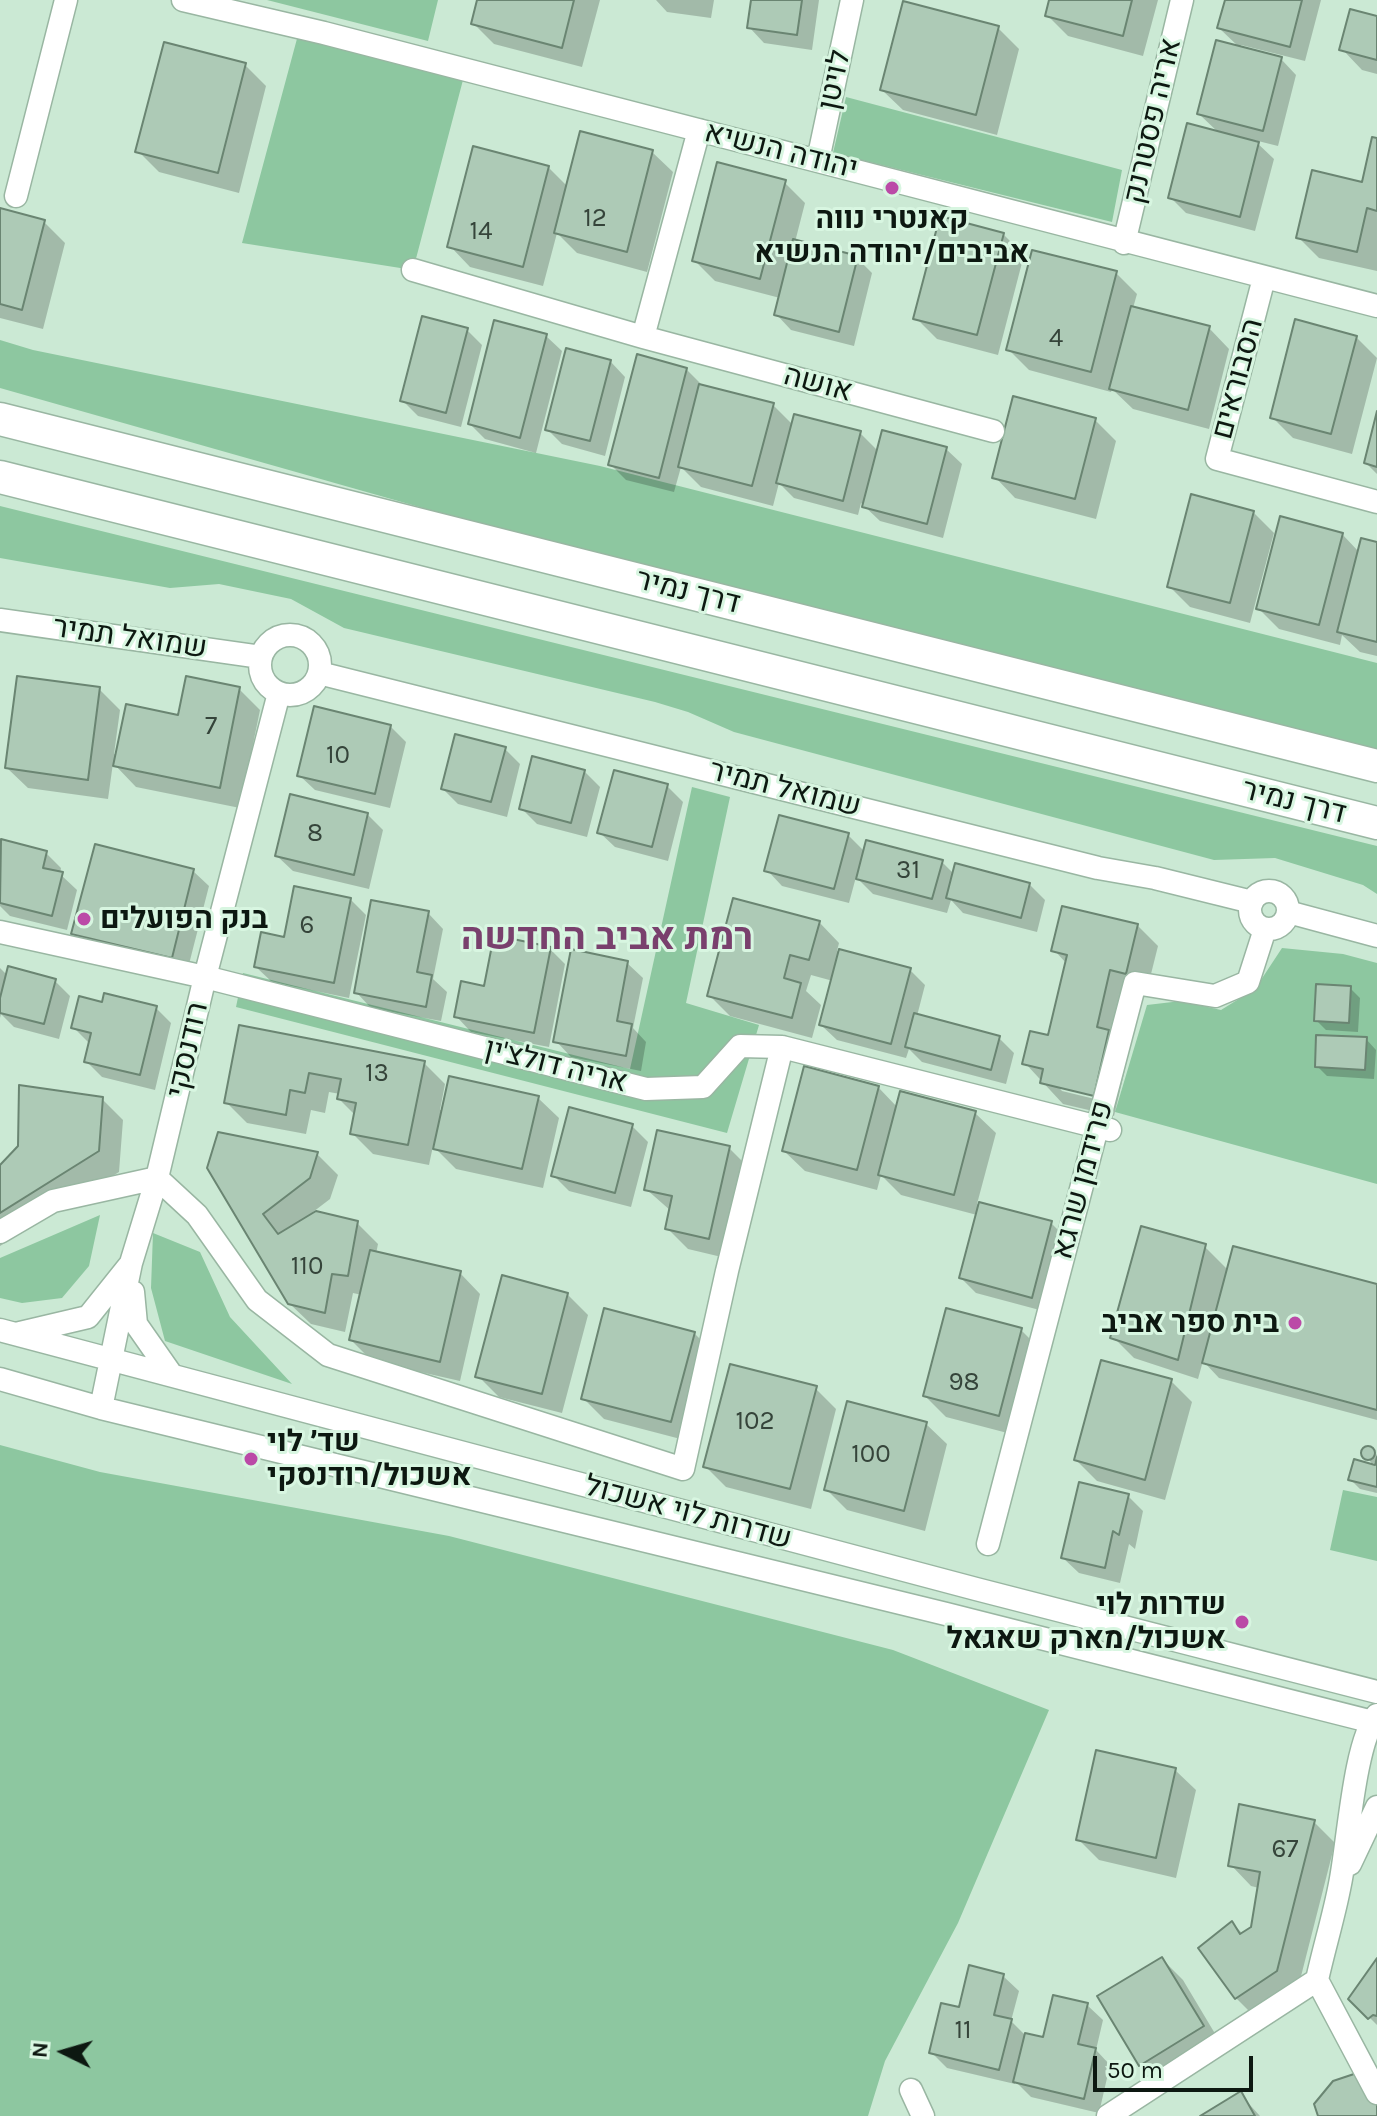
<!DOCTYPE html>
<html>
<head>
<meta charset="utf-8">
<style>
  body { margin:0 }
  #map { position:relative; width:1377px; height:2116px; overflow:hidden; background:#cbe9d4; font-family:Karla,sans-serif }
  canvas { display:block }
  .north { position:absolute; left:24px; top:2012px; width:80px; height:80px; -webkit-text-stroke:6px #d8f6e1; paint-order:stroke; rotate:275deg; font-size:22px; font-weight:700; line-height:32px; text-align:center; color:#0d1811 }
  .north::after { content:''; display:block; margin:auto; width:28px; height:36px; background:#0d1811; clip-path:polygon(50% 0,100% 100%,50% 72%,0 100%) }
  .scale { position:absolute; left:1093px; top:2056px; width:160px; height:36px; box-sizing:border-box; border:4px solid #0d1811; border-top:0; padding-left:10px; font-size:24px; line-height:28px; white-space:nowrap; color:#0d1811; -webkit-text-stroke:6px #d8f6e1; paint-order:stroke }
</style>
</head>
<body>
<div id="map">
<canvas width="1377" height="2116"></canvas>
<div class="north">N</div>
<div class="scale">50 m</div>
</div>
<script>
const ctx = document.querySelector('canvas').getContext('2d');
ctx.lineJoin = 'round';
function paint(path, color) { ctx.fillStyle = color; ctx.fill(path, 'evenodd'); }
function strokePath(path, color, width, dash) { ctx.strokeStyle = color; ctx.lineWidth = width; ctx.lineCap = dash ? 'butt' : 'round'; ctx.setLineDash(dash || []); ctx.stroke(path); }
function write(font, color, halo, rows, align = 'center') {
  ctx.font = font + ' Karla,Heebo,sans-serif'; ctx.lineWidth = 6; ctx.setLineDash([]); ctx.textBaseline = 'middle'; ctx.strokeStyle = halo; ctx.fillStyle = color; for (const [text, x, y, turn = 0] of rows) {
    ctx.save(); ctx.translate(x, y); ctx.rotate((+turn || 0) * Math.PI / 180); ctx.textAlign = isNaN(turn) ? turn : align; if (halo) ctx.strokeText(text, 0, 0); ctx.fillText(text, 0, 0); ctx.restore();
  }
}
paint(new Path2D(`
  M267,0H438L428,41Z
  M298,35L463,80L413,270L242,243Z
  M846,97L1122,170L1112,222L833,153Z
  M0,340L33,350L600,466L1377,663V751L585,554L0,388Z
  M0,506L1377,846V894L1363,885L1275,858L1214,860L734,732L688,712L655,702L344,628L291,599L219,584L170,588L0,558Z
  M692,787L730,797L686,1003L759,1025L727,1133L236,1007L243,973L630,1069Z
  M1282,948L1343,954L1377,963V1184L1115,1112L1147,1005L1181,1001L1221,1010L1255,989Z
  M100,1215L89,1266L62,1298L22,1303L0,1298V1258Z
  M153,1233L200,1252L230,1317L292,1384L165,1341L151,1288Z
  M0,1445L100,1472L449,1536L893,1650L1049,1710L958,1923L885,2061L868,2116H0Z
  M1343,1490L1377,1497V1561L1330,1550Z`), '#8dc7a0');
paint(new Path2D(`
  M479,0H600L582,67L494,44L473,23Z
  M656,0H714L711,18L667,12Z
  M753,0H819L812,50L764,43L749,27Z
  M1051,0H1158L1143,56L1068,36L1047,15Z
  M1227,0H1321L1305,61L1241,45L1240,48L1219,28Z
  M1377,18V74L1362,70L1342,49Z
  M998,28L1019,49L997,135L903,110L882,90Z
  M1281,59L1296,75L1278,146L1254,140L1274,159L1255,231L1186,213L1170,197L1219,133L1199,114Z
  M245,65L266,86L239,193L159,172L138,151Z
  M1377,140V271L1319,258L1298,237L1363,184Z
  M652,152L673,172L647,272L577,253L557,233L543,286L470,267L450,246L548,167L568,187Z
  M784,182L805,203L795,242L857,258L872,273L854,346L791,330L776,314L780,298L715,281L694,260Z
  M0,211L44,222L65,243L43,329L0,318Z
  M1003,234L1024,255L998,355L937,339L916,318Z
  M1116,273L1137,294L1133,308L1209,328L1229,349L1209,429L1133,409L1112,389L1111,392L1029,370L1009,350Z
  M467,330L482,345L461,427L418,416L402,400Z
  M546,336L562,351L536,453L485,439L470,424Z
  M1356,337L1377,358L1352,454L1293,438L1272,417Z
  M610,361L625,377L605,456L562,444L547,429Z
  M686,369L702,385L773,405L793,425L860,433L878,451L946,449L962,464L943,538L880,521L861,503L858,515L794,498L779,483L773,506L701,487L681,467L674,492L626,480L610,464Z
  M1377,419V474L1366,463Z
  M1095,420L1116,441L1096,519L1015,498L995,477Z
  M1253,512L1274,533L1250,623L1190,607L1169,586Z
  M1342,534L1359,552L1377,544V656L1360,652L1342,635L1340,645L1279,629L1258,608Z
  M99,689L120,710L114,754L118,755L180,717L239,689L260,710L240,808L136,787L113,763L108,799L28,788L7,768Z
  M390,726L406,742L390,808L315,790L299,775Z
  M505,749L520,764L507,817L458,804L443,789Z
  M584,771L600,787L587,837L537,824L521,808Z
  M667,786L683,802L668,861L615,847L599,832Z
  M367,814L383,830L369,889L293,871L277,856Z
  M848,835L865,852L942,862L954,874L1029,884L1045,900L1037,932L963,913L951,900L947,913L873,894L856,877L849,903L782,886L767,870Z
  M2,842L46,853L61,868L60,874L77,890L67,930L10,916L0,906Z
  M193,871L209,886L187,972L89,949L73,934Z
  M350,899L366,915L349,998L272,982L256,967L285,939Z
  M428,913L443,929L433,979L447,992L441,1021L371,1008L356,992Z
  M819,922L839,943L837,951L910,970L925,985L917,1016L999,1038L1014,1053L1006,1084L922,1062L909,1049L906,1058L837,1040L821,1025L833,981L811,975L806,991L821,1005L812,1038L730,1016L709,995Z
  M1137,925L1158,946L1146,994L1131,990L1119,1042L1129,1052L1114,1116L1063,1104L1025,1063L1050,1038L1067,964L1054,950ZM1057,1085L1104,1097L1103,1101L1062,1091Z
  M550,949L565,964L549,1047L471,1032L456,1016L485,989Z
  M627,963L643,978L633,1028L646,1042L641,1071L571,1057L556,1041Z
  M0,968L8,976L55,981L70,996L59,1039L14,1027L1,1014L0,1018Z
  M1350,988L1360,998L1358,1032L1326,1030L1316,1020Z
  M103,1004L156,1008L171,1023L155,1090L102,1077L86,1061L89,1043L73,1027Z
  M241,1028L424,1063L445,1084L440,1110L538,1098L559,1118L543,1188L456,1169L433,1146L429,1165L373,1154L352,1133L356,1116L339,1099L340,1094L329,1092L325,1113L311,1110L306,1134L247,1123L226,1102Z
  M1366,1039L1376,1050L1374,1079L1327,1076L1317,1066Z
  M878,1087L898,1108L975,1113L996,1133L977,1204L1051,1223L1067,1239L1047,1312L976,1293L961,1278L977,1215L901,1195L881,1175L877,1190L805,1171L784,1151Z
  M102,1099L123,1120L119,1172L0,1246V1167Z
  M632,1126L648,1142L631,1207L569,1191L553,1175Z
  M729,1148L750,1169L730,1259L688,1249L667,1228L671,1211L646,1189Z
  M317,1154L338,1175L330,1199L313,1212L357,1223L378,1244L376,1254L460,1273L480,1294L460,1381L372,1361L351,1340L362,1295L353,1293L345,1332L311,1324L289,1303L209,1168Z
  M1204,1246L1228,1270L1377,1286V1420L1219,1378L1203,1361L1198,1379L1134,1358L1113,1337Z
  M567,1294L588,1315L562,1413L499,1397L478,1376Z
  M1021,1330L1041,1350L1019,1436L946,1417L925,1396Z
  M694,1333L715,1354L692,1442L604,1419L583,1398Z
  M1171,1381L1192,1402L1165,1500L1097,1481L1076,1460Z
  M815,1388L836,1409L811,1509L726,1487L705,1466Z
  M926,1424L947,1444L925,1531L847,1510L826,1489Z
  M1369,1448L1377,1455V1461L1372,1464L1364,1452Z
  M1377,1465V1493L1360,1489L1350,1479Z
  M1128,1496L1143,1511L1135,1549L1129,1544L1120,1583L1079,1573L1063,1558Z
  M1175,1770L1196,1790L1176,1878L1099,1860L1078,1839Z
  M1314,1822L1335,1843L1297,1992L1257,2019L1236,1998L1232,1923L1243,1934L1253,1929L1259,1888L1251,1886L1231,1865Z
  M1162,1959L1183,1980L1223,2047L1161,2085L1140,2065Z
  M1377,1961V2025L1351,1999Z
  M1003,1976L1019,1991L1011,2021L1026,2036L1045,2039L1087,2005L1103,2020L1096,2050L1110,2065L1099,2113L1031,2097L1015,2081V2084L947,2068L931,2052L960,2010Z
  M1240,2094L1260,2116H1204Z`), '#0003');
const building = new Path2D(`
  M477,0H574L562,48L471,24Z
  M751,0H802L797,35L747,28Z
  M1049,0H1132L1123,36L1045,16Z
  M1225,0H1302L1290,47L1217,28Z
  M903,1L999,26L976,115L880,90Z
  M1350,9L1377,16V60L1339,50Z
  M1216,40L1282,57L1263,131L1197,114Z
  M164,42L246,63L218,173L135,152Z
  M1187,123L1259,142L1240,217L1168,198Z
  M580,131L653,150L627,252L554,233Z
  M1372,137L1377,138V211L1367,208L1357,252L1296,238L1312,170L1362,182Z
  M473,146L549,166L523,267L447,247Z
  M717,162L786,180L760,279L692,261Z
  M0,208L45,220L22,310L0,304Z
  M940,216L1004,233L977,335L913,319Z
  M793,239L858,256L839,332L774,315Z
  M1032,250L1117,271L1091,372L1006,350Z
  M1131,306L1210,326L1188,410L1109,389Z
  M422,316L468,328L446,413L400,401Z
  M1295,319L1357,336L1331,434L1270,418Z
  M494,320L547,334L520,438L468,424Z
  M566,348L611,360L590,441L545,430Z
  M637,354L687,368L659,478L608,465Z
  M699,384L774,403L752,486L678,467Z
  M1013,396L1096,418L1075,499L992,478Z
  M1377,411V467L1364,463Z
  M794,414L861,431L843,501L776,483Z
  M882,430L947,447L927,524L862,507Z
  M1191,494L1254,511L1230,603L1167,587Z
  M1280,516L1343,533L1319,625L1256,609Z
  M1361,538L1377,542V642L1337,632Z
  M17,676L100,687L88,780L5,768Z
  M186,676L240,687L220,788L113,766L126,704L178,715Z
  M314,706L391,725L375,794L297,776Z
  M455,734L506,747L491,802L441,789Z
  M532,756L585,770L571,823L519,809Z
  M614,770L668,784L652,847L597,833Z
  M290,794L368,813L354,875L275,856Z
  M779,815L849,833L834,889L764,871Z
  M1,839L47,851L43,868L63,872L52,916L0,903Z
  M866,840L943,860L932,899L856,879Z
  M95,844L194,869L172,958L71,934Z
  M955,863L1030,883L1021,918L946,898Z
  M294,886L351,898L334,983L254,967L261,932L284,937Z
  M733,898L820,921L809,960L790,955L784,978L801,983L792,1018L707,996Z
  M371,900L429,911L417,972L432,975L426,1007L354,993Z
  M1062,906L1138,924L1126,974L1110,970L1097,1027L1109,1030L1094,1096L1040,1083L1043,1069L1022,1064L1030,1031L1048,1035L1067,955L1051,951Z
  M494,935L551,947L534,1033L454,1017L461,981L484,986Z
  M571,949L628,961L617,1021L632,1024L626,1056L553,1042Z
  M839,949L911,968L891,1044L819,1025Z
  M8,966L56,979L44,1024L0,1013V998Z
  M1316,984L1351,986L1349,1023L1314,1021Z
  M104,993L157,1006L140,1075L84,1062L91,1033L71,1028L79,996L102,1002Z
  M914,1013L1000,1036L991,1070L905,1047Z
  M239,1025L425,1061L408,1145L350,1134L356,1103L337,1099L341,1079L309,1073L305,1093L290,1090L286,1115L224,1103Z
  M1316,1035L1367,1037L1365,1070L1315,1067Z
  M804,1066L879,1086L857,1170L782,1151Z
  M449,1076L539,1096L522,1169L433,1149Z
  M19,1085L103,1097L99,1151L0,1213V1165L18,1146Z
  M900,1091L976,1111L954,1195L878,1175Z
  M569,1107L633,1124L615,1193L551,1176Z
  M657,1130L730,1146L709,1239L665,1229L672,1196L644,1190Z
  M218,1132L318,1152L310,1178L263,1214L278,1234L316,1211L358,1221L348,1276L332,1274L325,1313L288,1304L207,1168Z
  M979,1202L1052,1221L1032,1298L959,1278Z
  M1141,1226L1206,1244L1178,1360L1110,1338Z
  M1233,1246L1377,1284V1410L1202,1363Z
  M370,1250L461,1271L440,1362L349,1340Z
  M502,1275L568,1293L542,1394L475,1377Z
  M604,1308L695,1332L671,1422L581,1399Z
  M946,1308L1022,1328L999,1416L923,1396Z
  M1101,1360L1172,1379L1145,1480L1074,1460Z
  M730,1364L817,1386L790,1489L703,1467Z
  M847,1401L927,1422L904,1511L824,1490Z
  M1361 1453a7 7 0 1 1 14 0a7 7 0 1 1-14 0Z
  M1377,1457V1487L1348,1480L1354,1459L1375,1465Z
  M1079,1482L1129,1494L1119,1535L1113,1531L1105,1568L1061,1558Z
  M1096,1750L1176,1768L1156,1858L1076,1840Z
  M1239,1804L1315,1820L1277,1971L1235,1999L1198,1948L1232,1921L1240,1934L1251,1927L1260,1872L1228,1866Z
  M1162,1957L1204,2026L1139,2066L1097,1996Z
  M1377,1958V2016L1373,2015L1368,2019L1348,1999Z
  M969,1965L1004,1974L994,2015L1012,2019L999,2070L929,2053L941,2003L959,2007Z
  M1053,1995L1088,2003L1078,2044L1096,2048L1084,2099L1013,2082L1025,2033L1043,2037Z
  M1360,2072L1377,2105V2116H1318L1314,2104L1333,2081Z
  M1241,2091L1255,2116H1200Z`);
paint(building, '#adcab6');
strokePath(building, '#6a8572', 2);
const minor = new Path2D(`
  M183,0L324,33L1377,306
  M818,160L852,0
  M16,196L66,0
  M1124,243L1182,0
  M413,270L643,337L993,431
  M1264,278L1217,459L1377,502
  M643,337L699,130
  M0,620L261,657
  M260 665a30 30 0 1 1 60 0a30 30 0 1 1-60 0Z
  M319,673L1098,868L1155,878L1252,902
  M1250 910a19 19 0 1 1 38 0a19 19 0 1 1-38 0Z
  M1288,912L1377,936
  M0,932L205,977L646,1089L703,1087L740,1046L782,1047L1110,1130
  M0,1232L53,1201L157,1178L197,1215L257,1300L328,1355L683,1469L727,1271L782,1047
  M133,1292L136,1324L171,1374
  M0,1330L976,1589L1377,1692
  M20,1333L88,1317L128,1267
  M0,1379L101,1408L946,1614L1377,1723
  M101,1408L131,1263L157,1178L205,977L279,693
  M988,1544L1135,983L1215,996L1248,982L1265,929
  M1350,1864L1377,1807
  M1317,1980C1324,1948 1334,1916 1340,1884C1348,1846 1354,1742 1377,1715
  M1317,1980L1377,2093
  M911,2090L923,2116
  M1108,2116L1317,1980`);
const highway = new Path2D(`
  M0,419L1377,766
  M0,477L1377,823`);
strokePath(minor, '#99b6a2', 25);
strokePath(highway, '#99b6a2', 35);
strokePath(minor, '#fff', 22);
strokePath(highway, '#fff', 32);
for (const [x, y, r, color] of [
  [892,188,8,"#bb4aa7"],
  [84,919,8,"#bb4aa7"],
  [1295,1323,8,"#bb4aa7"],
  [251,1459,8,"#bb4aa7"],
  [1242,1622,8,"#bb4aa7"]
]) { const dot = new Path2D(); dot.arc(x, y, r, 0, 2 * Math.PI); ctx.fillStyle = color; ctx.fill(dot); strokePath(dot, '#d8f6e1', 3); }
write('26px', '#35443a', null, [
  ["12",595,219],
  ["14",481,232],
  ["4",1056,339],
  ["7",211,727],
  ["10",338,756],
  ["8",315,834],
  ["31",908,871],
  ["6",307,926],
  ["13",377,1074],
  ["110",307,1267],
  ["98",964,1383],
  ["102",755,1422],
  ["100",871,1455],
  ["67",1285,1850],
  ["11",963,2031]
]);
write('30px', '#0d1811', '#d8f6e1', [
  ["לויטן",835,80,-78],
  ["אריה פסטרנק",1153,121,-77],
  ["יהודה הנשיא",781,151,14],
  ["הסבוראים",1238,379,-75],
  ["אושה",818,384,15],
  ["דרך נמיר",688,592,14],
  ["שמואל תמיר",130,638,8],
  ["שמואל תמיר",785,789,14],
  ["דרך נמיר",1294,802,14],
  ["רודנסקי",188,1050,-77],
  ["אריה דולצ'ין",556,1066,14],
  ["פרידמן שרגא",1083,1180,-75],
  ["שדרות לוי אשכול",688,1513,15]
]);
write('bold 30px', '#0d1811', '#d8f6e1', [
  ["קאנטרי נווה",892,219,"center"],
  ["אביבים/יהודה הנשיא",892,253,"center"],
  ["בנק הפועלים",100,919],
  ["בית ספר אביב",1279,1323,"right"],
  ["שד׳ לוי",267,1442],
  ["אשכול/רודנסקי",267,1476],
  ["שדרות לוי",1226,1605,"right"],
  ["אשכול/מארק שאגאל",1226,1639,"right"]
], 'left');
write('bold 38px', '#79406d', '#d8f6e1', [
  ["רמת אביב החדשה",607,938]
]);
</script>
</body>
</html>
